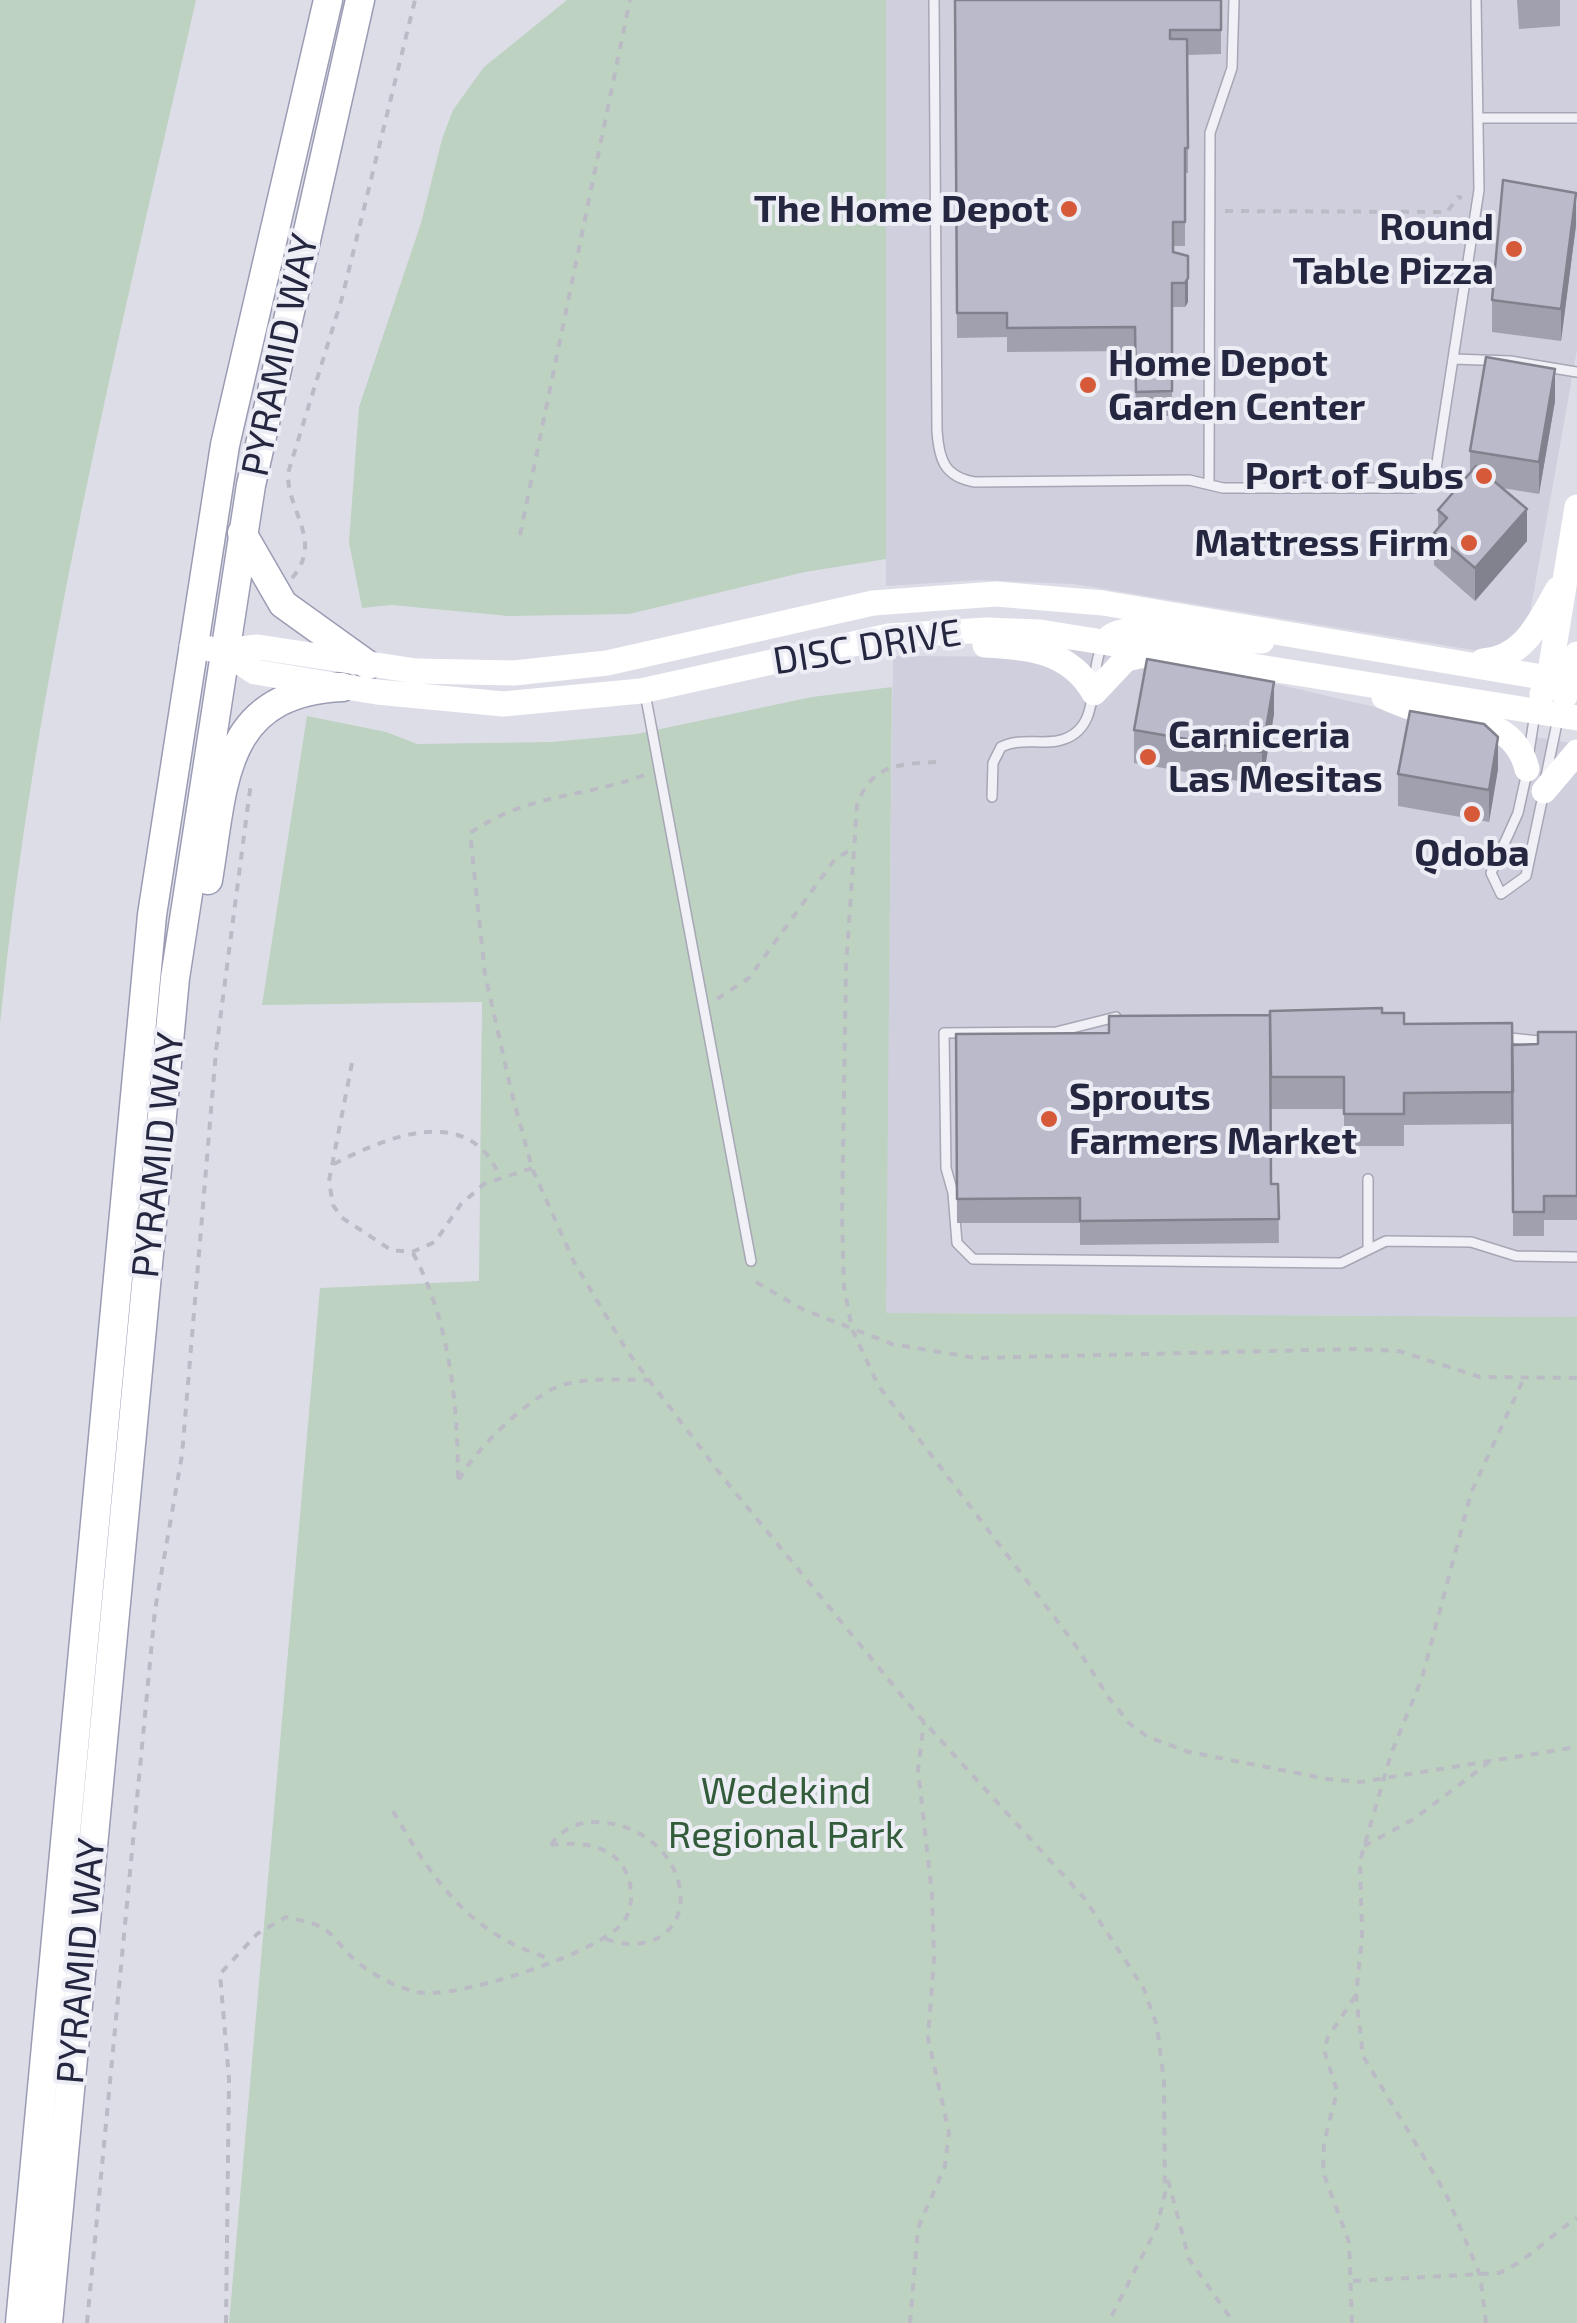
<!DOCTYPE html>
<html>
<head>
<meta charset="utf-8">
<style>
  body { margin:0 }
  canvas { display:block; background:#dddde8 }
</style>
</head>
<body>
<canvas width="1577" height="2323"></canvas>
<script>
const ctx = document.querySelector('canvas').getContext('2d');
ctx.lineJoin = 'round';
function paint(path, color) { ctx.fillStyle = color; ctx.fill(path, 'evenodd'); }
function strokePath(path, color, width, dash) { ctx.strokeStyle = color; ctx.lineWidth = width; ctx.lineCap = dash ? 'butt' : 'round'; ctx.setLineDash(dash || []); ctx.stroke(path); }
function write(font, color, halo, rows, align = 'center') {
  ctx.font = font + ' "Exo 2",sans-serif'; ctx.lineWidth = 8; ctx.setLineDash([]); ctx.textBaseline = 'middle'; ctx.strokeStyle = halo; ctx.fillStyle = color; for (const [text, x, y, turn = 0] of rows) {
    ctx.save(); ctx.translate(x, y); ctx.rotate((+turn || 0) * Math.PI / 180); ctx.textAlign = isNaN(turn) ? turn : align; if (halo) ctx.strokeText(text, 0, 0); ctx.fillText(text, 0, 0); ctx.restore();
  }
}
paint(new Path2D(`
  M886,0H1577V350L1528,624L1491,653L1074,584L979,580L886,586Z
  M1074,650L1272,683L1422,718L1577,744V1317L885,1313L893,656L1036,657Z`), '#cfcfdd');
paint(new Path2D(`
  M0,0H196C119,338 34,678 0,1024Z
  M567,0H886V559L805,572L629,614L508,616L392,605L362,608L349,542L359,407L421,223L442,139L453,110L484,67Z
  M892,687L886,1313L1577,1317V2323H229L320,1288L479,1281L482,1002L262,1005L307,716L386,732L417,744L552,742L637,734L812,697Z`), '#bdd2c0');
const lane = new Path2D(`
  M934,0L937,431C939,459 944,477 975,482L1189,480L1223,488H1413L1427,483L1436,469L1479,190L1476,0
  M1479,118H1577
  M1453,359L1510,361L1577,372
  M1209,484L1210,133L1232,68L1234,0
  M645,693L751,1261
  M1529,752L1535,713
  M1527,772L1518,813L1491,873L1501,894L1526,876L1544,791
  M1546,776L1558,718
  M992,797L993,763L1001,747C1018,738 1038,744 1057,741C1104,732 1087,677 1102,646
  M1116,1017L1056,1032L944,1033L946,1168L953,1193L957,1243L973,1259L1341,1263L1386,1241L1471,1242L1516,1256L1577,1257
  M1500,1037L1549,1042
  M1368,1179V1249`);
const primary = new Path2D(`
  M242,533L283,604L368,665
  M208,880C224,784 220,693 342,687
  M20,2323L152,915L225,445L328,0
  M48,2323L175,978L251,485L360,0`);
strokePath(lane, '#a6a6b5', 12);
strokePath(primary, '#9b9cb4', 31);
strokePath(new Path2D(`
  M1225,211L1447,212L1458,197L1462,198
  M520,535L630,0
  M292,578C324,541 287,512 288,473L342,298L415,0
  M936,762C897,764 871,765 857,805L846,967L842,1218L844,1287L852,1329L878,1385L1074,1643L1109,1698L1130,1724L1148,1737L1189,1752L1328,1779L1360,1782L1577,1747
  M644,775C581,799 530,792 470,833L485,974L511,1090L532,1168L574,1262L627,1351L725,1480L916,1713L1085,1899L1144,1989L1157,2026L1164,2081L1165,2193L1157,2227L1108,2323
  M717,999L749,978L835,859L852,849
  M352,1063L329,1181L333,1205L341,1217L391,1250L412,1252L435,1242L461,1204L484,1184L532,1168
  M334,1164C384,1138 468,1102 499,1175
  M413,1253C450,1322 458,1405 458,1482
  M756,1282L802,1309L892,1344L976,1358L1355,1349L1399,1351L1480,1377L1577,1378
  M459,1480C473,1451 531,1395 562,1385C590,1377 621,1380 649,1380
  M393,1811C433,1881 471,1936 552,1959
  M551,1845C562,1829 578,1821 598,1822C689,1827 710,1939 635,1944C626,1945 614,1941 604,1939
  M1364,1846L1414,1819L1488,1763
  M1168,2180L1189,2259L1234,2323
  M1353,2281L1499,2273C1528,2261 1550,2235 1577,2218
  M87,2323L155,1610L182,1455L216,1051L251,782
  M226,2323L229,2079L220,1974L257,1934L286,1917C297,1920 313,1922 323,1928C335,1936 344,1951 356,1961C373,1975 395,1987 417,1992C453,2001 604,1952 624,1921C632,1909 632,1897 630,1884C621,1845 585,1841 551,1845
  M910,2323L918,2228L945,2166L949,2132L928,2038L934,1959L932,1894L918,1770L924,1722
  M1352,2323L1349,2242L1323,2172L1324,2143L1337,2091L1324,2050L1328,2037L1356,1995
  M1486,2323L1480,2275L1446,2194L1363,2056L1356,1995L1362,1936L1360,1861L1391,1754L1422,1678L1471,1493L1524,1378`), '#bbbbc6', 4, [8, 8]);
strokePath(lane, '#f0f0f6', 9);
strokePath(new Path2D(`
  M1110,637C1135,618 1224,643 1262,641
  M985,645C1029,647 1070,651 1094,693L1126,659L1157,652
  M192,646L223,651L258,647L416,671L514,673L607,663L873,603L996,594L1103,603L1577,683
  M223,651L255,672L377,692L503,704L641,691L889,636L986,630L1040,632L1577,718
  M1483,661C1525,658 1539,621 1558,589
  M1542,694L1549,678L1577,507
  M1565,696L1577,654
  M1384,697C1399,703 1414,710 1430,713C1471,721 1515,721 1527,769
  M1544,791L1577,752`), '#fff', 25);
strokePath(primary, '#fff', 28);
paint(new Path2D(`
  M955,0H1221V54L1188,55V173H1185V246H1173V252L1188,256V302L1185,307H1172V416H1136L1135,351L1007,352V337L957,338Z
  M1517,0H1560V26L1519,29Z
  M1576,225L1561,341L1492,332V300Z
  M1555,401L1539,494L1502,488L1527,541L1475,601L1434,565V533L1438,528V510L1470,472V451Z
  M1274,714L1262,785L1134,763V730Z
  M1498,769L1489,822L1398,806V774Z
  M1382,1013L1404,1024L1512,1058L1538,1044L1577,1032V1220H1544V1236H1513V1110V1124L1404,1125V1146H1344V1109H1271V1184H1278L1279,1243L1080,1245V1223H957L956,1034L1109,1033Z`), '#a0a0af');
paint(new Path2D(`
  M1576,193V225L1561,341V309Z
  M1188,278V302L1185,307V283Z
  M1555,369V401L1539,494V462Z
  M1527,509V541L1475,601V568Z
  M1274,682V714L1262,785V752Z
  M1498,737V769L1489,822V790Z`), '#82828e');
const building = new Path2D(`
  M955,0H1221V30H1170V39H1187L1188,148H1185V222H1173V252L1188,256V278L1185,283H1172V391L1136,392L1135,327L1007,328V313H957Z
  M1503,180L1576,193L1561,309L1492,300Z
  M1486,357L1555,369L1539,462L1470,451Z
  M1476,466L1527,509L1475,568L1434,533L1447,518L1438,510Z
  M1147,659L1274,682L1262,752L1134,730Z
  M1410,711L1484,724L1498,737L1489,790L1398,774Z
  M1382,1008V1013H1404V1024L1512,1023L1513,1092L1404,1093V1114H1344V1077H1271L1270,1011Z
  M1270,1015L1271,1184H1278L1279,1219L1080,1221V1198L957,1199L956,1034L1109,1033V1016Z
  M1538,1032H1577V1196H1544V1212H1513L1512,1045L1538,1044Z`);
paint(building, '#babacb');
strokePath(building, '#82828e', 2.5);
for (const [x, y, r, color] of [
  [1069,209,10,"#d65a39"],
  [1514,249,10,"#d65a39"],
  [1088,385,10,"#d65a39"],
  [1484,476,10,"#d65a39"],
  [1469,543,10,"#d65a39"],
  [1148,757,10,"#d65a39"],
  [1472,814,10,"#d65a39"],
  [1049,1119,10,"#d65a39"]
]) { const dot = new Path2D(); dot.arc(x, y, r, 0, 2 * Math.PI); ctx.fillStyle = color; ctx.fill(dot); strokePath(dot, '#ecedf5', 4); }
write('bold 38px', '#25263f', '#ecedf5', [
  ["The Home Depot",1049,209],
  ["Round",1494,227],
  ["Table Pizza",1494,271],
  ["Home Depot",1108,363,"left"],
  ["Garden Center",1108,407,"left"],
  ["Port of Subs",1464,476],
  ["Mattress Firm",1449,543],
  ["Carniceria",1168,735,"left"],
  ["Las Mesitas",1168,779,"left"],
  ["Qdoba",1472,853,"center"],
  ["Sprouts",1069,1097,"left"],
  ["Farmers Market",1069,1141,"left"]
], 'right');
write('38px', '#25263f', '#ecedf5', [
  ["PYRAMID WAY",280,355,-78],
  ["DISC DRIVE",867,647,-9],
  ["PYRAMID WAY",158,1155,-84],
  ["PYRAMID WAY",81,1961,-85]
]);
write('38px', '#325b39', '#ecedf5', [
  ["Wedekind",786,1791],
  ["Regional Park",786,1835]
]);
</script>
</body>
</html>
